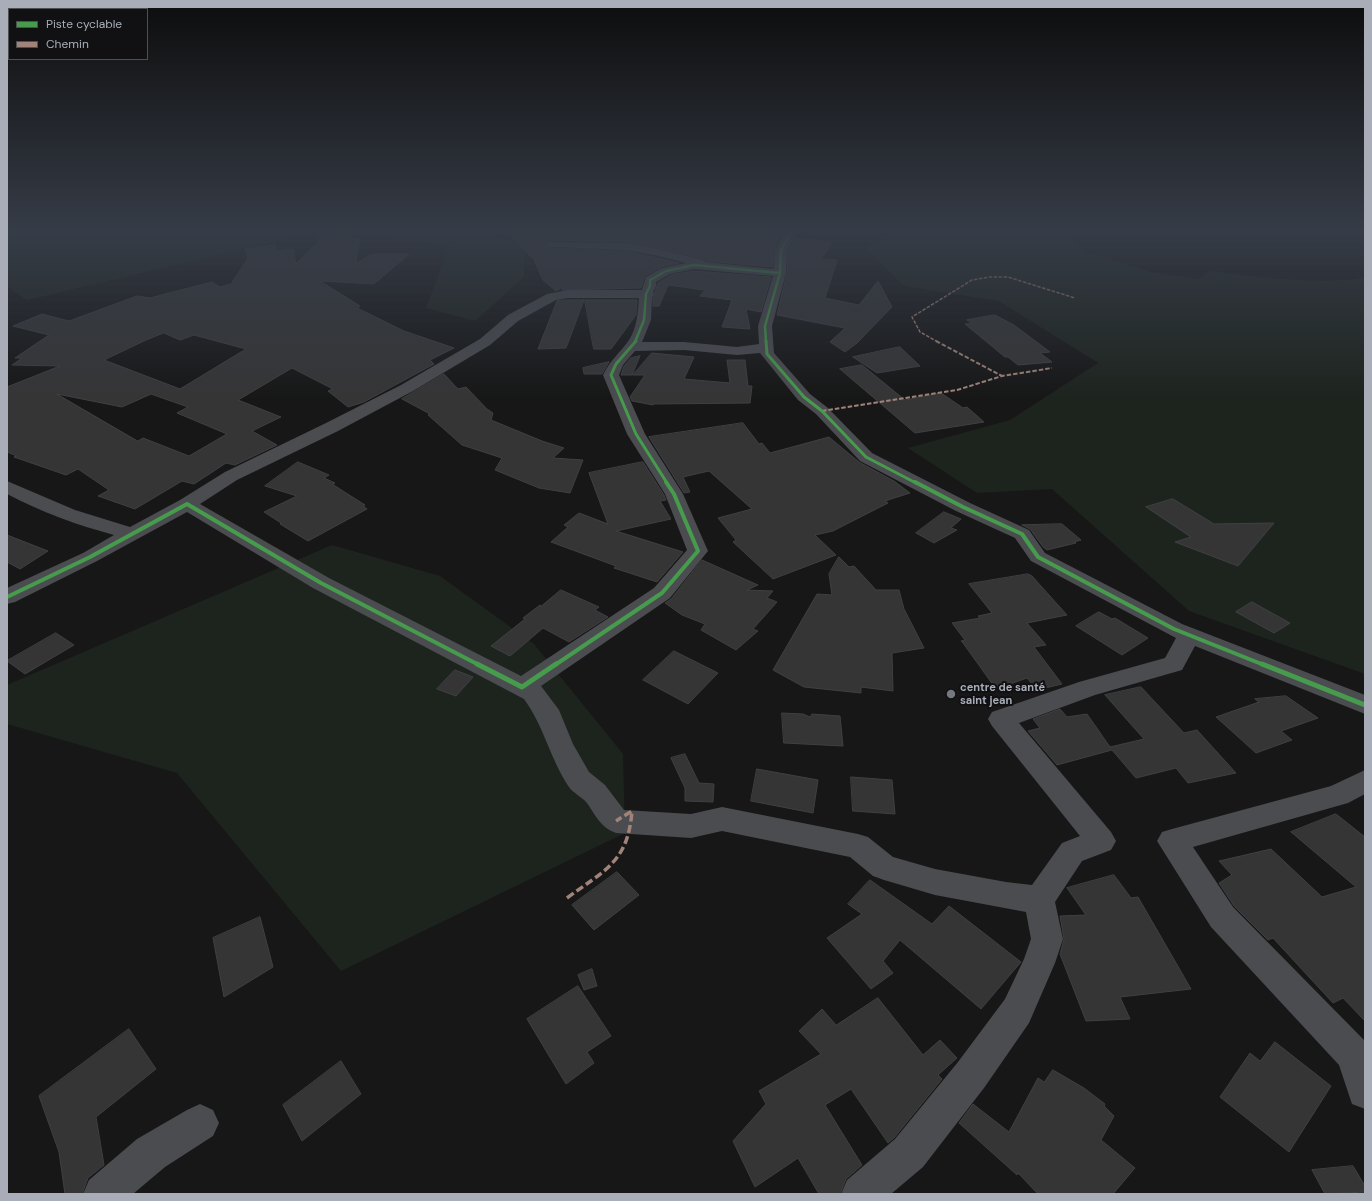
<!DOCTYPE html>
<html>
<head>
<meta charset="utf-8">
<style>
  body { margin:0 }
  #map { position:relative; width:1372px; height:1201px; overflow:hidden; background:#171717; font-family:"DM Sans",sans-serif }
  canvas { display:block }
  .frame { position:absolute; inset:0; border:8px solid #a8adb8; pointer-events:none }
  .legend { position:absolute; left:8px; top:8px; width:140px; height:52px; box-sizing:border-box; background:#111113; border:1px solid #4d4f55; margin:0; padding:5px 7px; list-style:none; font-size:12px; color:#a8adb8 }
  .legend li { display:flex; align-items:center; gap:8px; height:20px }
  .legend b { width:20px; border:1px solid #4d4f55 }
</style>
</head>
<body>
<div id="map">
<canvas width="1372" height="1201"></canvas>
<div class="frame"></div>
<ul class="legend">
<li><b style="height:5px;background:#469c4c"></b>Piste cyclable</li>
<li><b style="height:5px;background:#a18479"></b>Chemin</li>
</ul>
</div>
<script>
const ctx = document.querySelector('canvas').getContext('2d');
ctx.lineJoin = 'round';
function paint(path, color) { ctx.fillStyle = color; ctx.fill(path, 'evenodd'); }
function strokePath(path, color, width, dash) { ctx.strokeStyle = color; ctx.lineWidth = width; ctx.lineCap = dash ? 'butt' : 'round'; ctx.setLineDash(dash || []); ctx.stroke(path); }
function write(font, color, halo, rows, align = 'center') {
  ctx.font = font + ' "DM Sans",sans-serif'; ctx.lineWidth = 4; ctx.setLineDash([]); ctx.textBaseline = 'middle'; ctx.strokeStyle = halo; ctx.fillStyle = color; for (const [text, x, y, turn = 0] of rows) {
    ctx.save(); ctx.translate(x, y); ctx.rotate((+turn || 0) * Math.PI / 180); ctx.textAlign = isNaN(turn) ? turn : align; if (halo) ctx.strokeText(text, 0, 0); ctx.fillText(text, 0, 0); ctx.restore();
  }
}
paint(new Path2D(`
  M31,232H317L27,300L7,287V236Z
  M347,232H475L526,244L524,277L475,321L426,308L449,246Z
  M892,232H1046L1071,236L1084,251L1151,272L1198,279L1210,271C1262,277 1313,285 1365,278V674L1189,611L1052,489L977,493L908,448L1010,420L1098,363L999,301L904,286L865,248Z
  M332,545L440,576L534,644L623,754L625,833L341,971L177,773L7,724V685Z`), '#1d241e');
const building = new Path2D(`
  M508,232H680L724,234L725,232H782L774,250L773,267L706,261L703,259L659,248L627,242L547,240L544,245L551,248L627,251L679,263L661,267L645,276L641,288L562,290L563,287L556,291L543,280L534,260Z
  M351,234L350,239L360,238L356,263L372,254H409L374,284L320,281L360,306L357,308L404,331L454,348L430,360L434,364L364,402L348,407L328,391L333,389L292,368L238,400L281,417L252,431L277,445L235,465L226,463L194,484L182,481L135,509L98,496L109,490L78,469L66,475L14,457L17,456L7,452V387L60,366L12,365L22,358H15L49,335L13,326L42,314L69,321L137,296L150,298L212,282L220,287L231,284L248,258L245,249L275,245L277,251L293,249L296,264L318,242L320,236ZM164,333L180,340L194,335L246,349L180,389L104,360L146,340ZM57,394L122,407L151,394L188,407L177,413L227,434L189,456L143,438L138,441Z
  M795,238L833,242L821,259L837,260L825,298L859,305L878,281L892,307L857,343L845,352L830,342L845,328L777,315L787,273L788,250Z
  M694,271L771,277L761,312L746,309L750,329L722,327L732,300L700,296L705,290L668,285L659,306H653V297L658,283L671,275Z
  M568,300H584L566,348L538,349L557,301Z
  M585,300H637L636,315L611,349H594Z
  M995,315L1014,325L1050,352L1040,353L1052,362L1018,365L1008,357H1005L965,324L972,323L967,320Z
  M900,347L920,366L877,373L853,357Z
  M652,353L694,357L684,379L730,383L727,360H745L748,386H752L750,403L654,404L653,405L632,401L630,397L645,375H633Z
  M640,356L632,375H621L624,366L631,358Z
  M609,362L602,374H584L583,368Z
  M862,365L905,400L941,393L963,408L967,407L984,422L915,433L840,369Z
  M444,374L458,389L466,387L487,409L493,413L491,420L542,441L564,448L553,458L583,460L570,493L539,488L495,470L502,458L462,445L428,415L430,414L402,399Z
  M743,423L759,444L762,443L770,453L829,437L859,462L894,481L910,493L885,501L888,503L833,531L815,535L836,555L773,579L733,542L736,540L718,518L752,509L709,471L683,477L690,492L684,493L649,437Z
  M298,462L329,475L324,478L335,483L332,484L365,505L363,506L367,509L308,541L280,524L281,523L264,512L297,496L265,486Z
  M643,462L664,495L666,500L660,501L671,519L616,531L683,552L657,582L614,568L616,566L551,542L568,527L564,525L579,513L608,524L589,473Z
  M1173,499L1214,524L1274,523L1238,566L1175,542L1191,537L1146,507Z
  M944,512L961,519L951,528L957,530L934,543L916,533Z
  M1062,524L1081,540L1074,542L1076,543L1047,550L1043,547L1030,529L1022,525Z
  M7,535L48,551L20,569L7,562Z
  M839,557L849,567L854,566L876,590H899L904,609L924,648L892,653L893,691L861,687V693L804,687L773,670L817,594L832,595L829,574Z
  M702,560L758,585L747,590L773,591L767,598L777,602L753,629L758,631L736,650L701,630L705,624L682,615L665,603L671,599Z
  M1028,574L1032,576L1067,615L1027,623L1046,645L1034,647L1062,684L1037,690L1027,678L996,689L963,643L961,641L965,640L952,623L980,618L978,616L992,613L969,584Z
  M561,590L599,607L595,610L608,617L569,642L543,628L510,656L491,646L525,619L523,618L540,605L541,606Z
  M1252,602L1290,623L1274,633L1236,612Z
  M1099,612L1112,619L1115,618L1148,638L1122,655L1076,626Z
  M56,633L74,645L25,674L7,661Z
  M674,651L718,673L688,704L643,680Z
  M455,670L473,677L456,696L437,689Z
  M1141,687L1184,733L1197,730L1236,773L1188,783L1176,768L1136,778L1112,750L1057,765L1028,731L1040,728L1033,719L1060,709L1067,717L1087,714L1110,747L1144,739L1105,695Z
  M1286,696L1318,718L1281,731L1292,740L1256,753L1216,717L1259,702L1255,699Z
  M782,713L803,714L810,717L812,714L840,716L843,746L784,743Z
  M685,754L699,783L714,784L713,802L685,801V788L671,758Z
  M757,769L818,780L813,813L751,801Z
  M851,777L892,780L895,814L853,811Z
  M1336,814L1365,837V1021L1343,998L1333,1003L1273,938L1268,940L1234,906L1219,883L1232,875L1219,861L1271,849L1322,897L1356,887L1291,832Z
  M617,872L639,895L594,930L572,905Z
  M1114,875L1131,898L1138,897L1191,989L1120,997L1130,1019L1086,1021L1060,954L1064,939L1060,916L1086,915L1067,888Z
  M870,880L932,924L949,906L1021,962L981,1009L900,940L883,961L893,973L871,989L827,938L862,914L848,904Z
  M260,917L273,967L224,997L213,938Z
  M592,969L597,986L584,990L578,975Z
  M578,986L611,1036L587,1052L594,1063L566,1084L527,1019Z
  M878,998L923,1055L940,1040L957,1058L938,1075L942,1079L894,1138L888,1143L851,1089L825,1105L862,1165L846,1179L840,1194H819L798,1158L755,1187L733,1141L766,1104L759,1091L821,1054L799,1031L822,1009L836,1025Z
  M129,1029L156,1069L96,1117L104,1165L88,1178L82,1194H65L59,1152L39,1096Z
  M1275,1042L1331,1086L1289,1152L1220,1097L1250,1053L1260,1061Z
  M341,1061L361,1094L302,1141L283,1105Z
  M1053,1070L1084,1088L1105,1104L1104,1106L1114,1116L1101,1140L1135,1168L1113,1194H1038L1018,1173L1017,1175L959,1123L973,1104L1009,1132L1038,1078L1044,1082Z
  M1353,1166L1365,1186V1192L1325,1194L1312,1170Z`);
paint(building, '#353536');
strokePath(building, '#3f4043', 1);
paint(new Path2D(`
  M785,232H797L787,250L786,273L772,326L774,353L810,394L828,408L872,453L970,503L1029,530L1045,553L1182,624L1365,695V714L1195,646L1182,670L1095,695L1019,723L1111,832L1116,841L1111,850L1082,861L1055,902L1063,939L1055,963L1029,1023L984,1088L923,1167L891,1194H841L847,1180L895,1139L958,1062L1005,999L1024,959L1031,939L1026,912L935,895L884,880L873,876L850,857L722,831L691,838L616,833C601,828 596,816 587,803C582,797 573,793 569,787C550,759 544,726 524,699L313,588L187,512L97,561L15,602L7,604V588L83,553L114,535C77,525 41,512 7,494V481L75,510L130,527L180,500L225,472L326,423L401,385L480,339L508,315L547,294L568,290H642L646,277L662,268L686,263L659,256L627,250L551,247L547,246L545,244L547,242L627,243L659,249L703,260L705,262L774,269L775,250ZM694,269L773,276L758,326L759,344L737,347L684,342H642L651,320L652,297L654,294L653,292L656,286V282L670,274ZM568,298H639C638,312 637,328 629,340C620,353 611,359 603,375L627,434L665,494L687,550L654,588L521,676L329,578L200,504L237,480L338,431L413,391L490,345L518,321L556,300ZM684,350L737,355L760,353L798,400L816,414L860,461L956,511L1015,538L1031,561L1176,638L1165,658L1079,682L992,712L988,719L992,726L1080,836L1062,843L1032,885L1006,882L935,869L893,857L868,837L858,834L722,807L691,814L624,810L605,785L589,772L573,744L559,710L541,686L670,598L708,551L683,494L645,434L619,375L623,365L635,351Z
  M1365,770V794L1348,803L1193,847L1233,907L1365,1041V1109L1352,1104L1339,1065L1211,927L1157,841L1162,832L1172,829L1331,786Z
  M200,1104L213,1110L219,1123L213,1136L165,1167L133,1194H83L89,1180L137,1139L187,1110Z`), '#4b4c50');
strokePath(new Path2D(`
  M938,342L920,332L912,317L972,280L990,277H1008L1075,298`), '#a18479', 1.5, [3.5, 1.5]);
strokePath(new Path2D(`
  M936,341L1002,376
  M822,411L957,390L1002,376L1052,368`), '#a18479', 2, [4.5, 2]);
strokePath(new Path2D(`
  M567,898C605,870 628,862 632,811L616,821`), '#a18479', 3.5, [8, 3.5]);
strokePath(new Path2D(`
  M635,342L644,320L646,294L650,286V280L666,271L694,265L780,273
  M766,342L765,326L780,273L781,250L791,232`), '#469c4c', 2.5);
strokePath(new Path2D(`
  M636,341L616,364L611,375L636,434L667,483
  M766,341L767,354L804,397L822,411L866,457L916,483`), '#469c4c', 3);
strokePath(new Path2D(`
  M915,482L963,507L1022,534L1038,557L1174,629L1264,665
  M7,597L90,557L187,504L321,583L479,665
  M555,665L662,593L698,551L674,494L666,482`), '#469c4c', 4);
strokePath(new Path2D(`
  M477,664L522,687L556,664
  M1262,664L1365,705`), '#469c4c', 5);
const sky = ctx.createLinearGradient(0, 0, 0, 400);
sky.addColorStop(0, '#0d0d0d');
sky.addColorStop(0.58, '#363c47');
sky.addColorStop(1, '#363c4700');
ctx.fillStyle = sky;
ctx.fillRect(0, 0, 1372, 400);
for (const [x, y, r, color] of [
  [951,694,5,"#757880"]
]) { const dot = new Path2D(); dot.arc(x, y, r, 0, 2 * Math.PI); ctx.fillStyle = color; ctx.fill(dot); strokePath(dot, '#111113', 1.5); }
write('bold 11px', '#a8adb8', '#111113', [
  ["centre de santé",960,688],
  ["saint jean",960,701]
], 'left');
</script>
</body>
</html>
